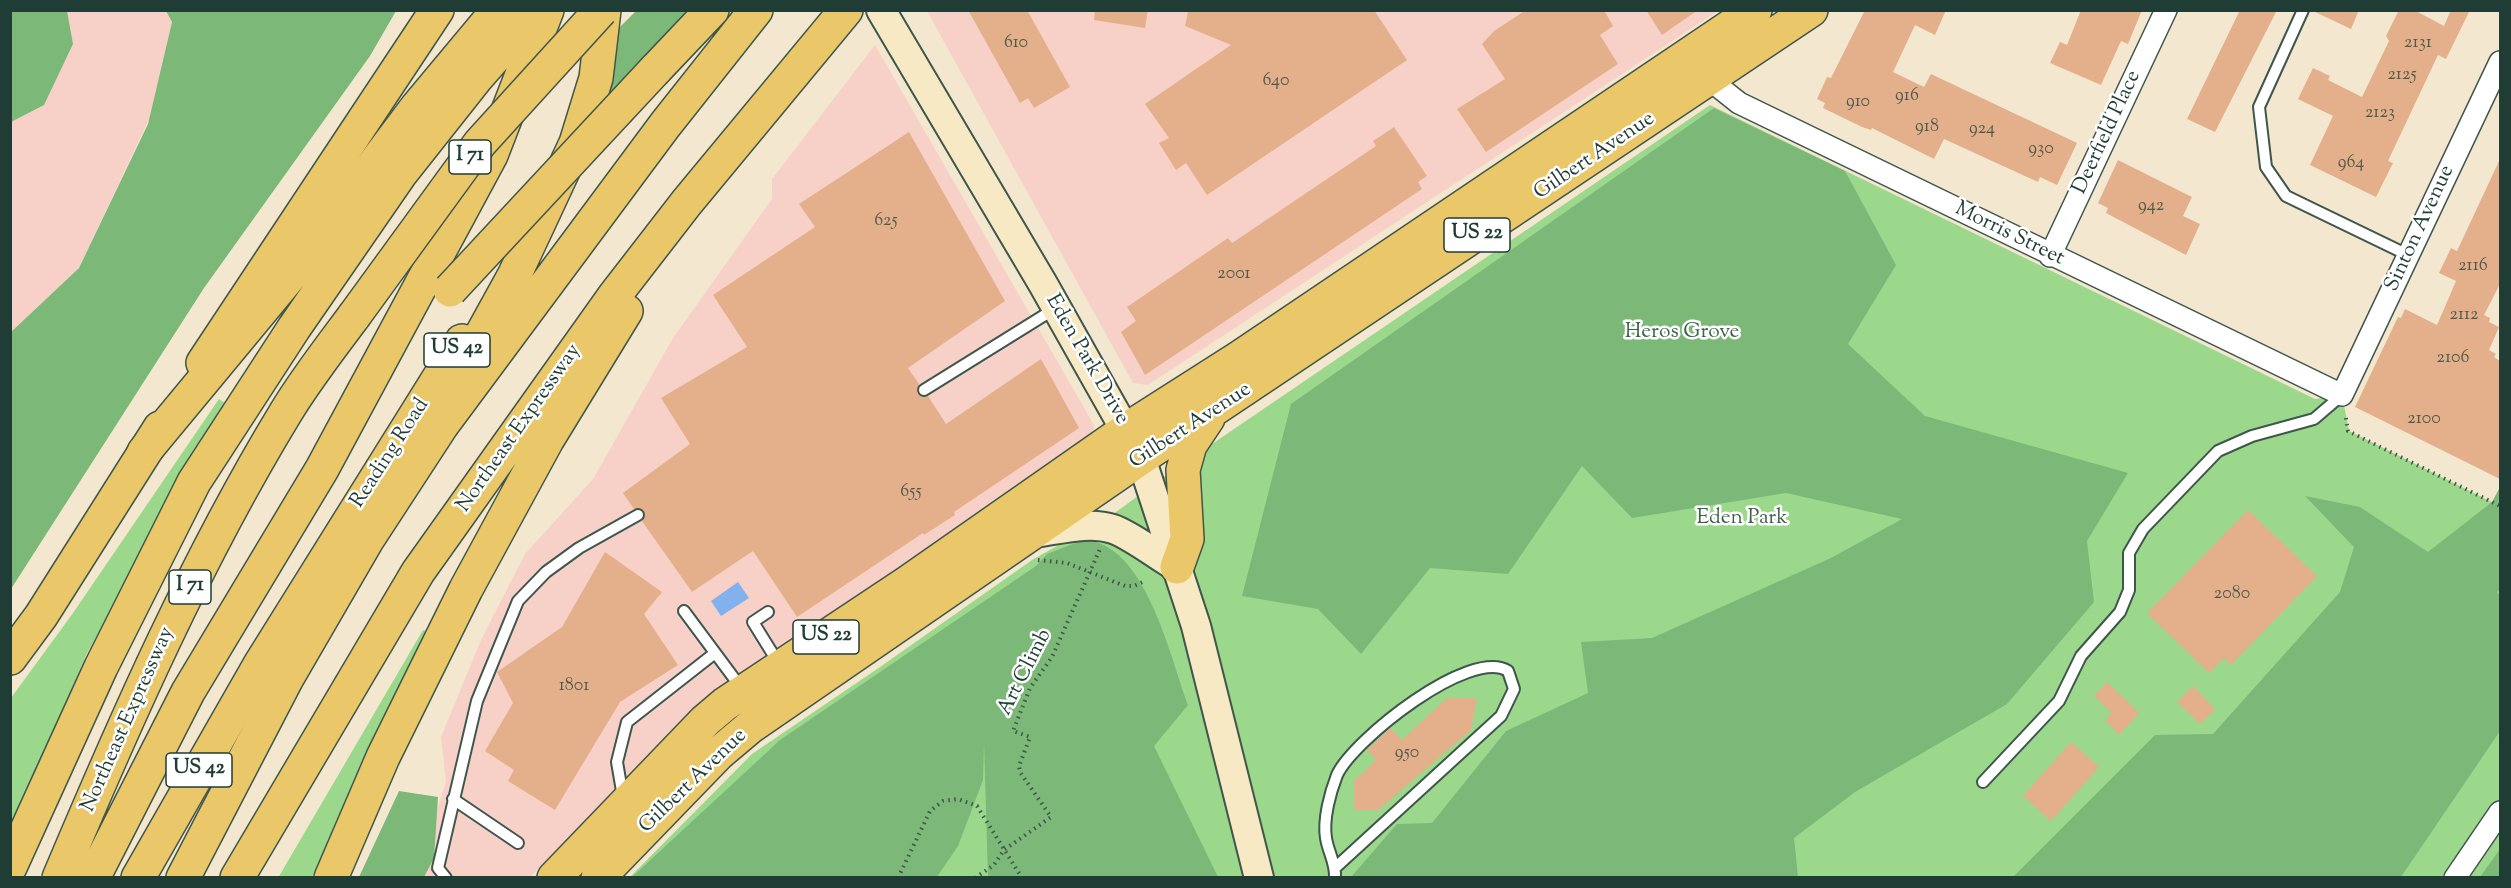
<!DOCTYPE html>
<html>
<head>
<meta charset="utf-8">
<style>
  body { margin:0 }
  #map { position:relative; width:2511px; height:888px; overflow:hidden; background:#f3e7cf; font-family:"Sorts Mill Goudy",serif }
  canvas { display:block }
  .frame { position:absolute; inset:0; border:12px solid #1f3d34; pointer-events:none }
</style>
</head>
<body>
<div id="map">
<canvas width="2511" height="888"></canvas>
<div class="frame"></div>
</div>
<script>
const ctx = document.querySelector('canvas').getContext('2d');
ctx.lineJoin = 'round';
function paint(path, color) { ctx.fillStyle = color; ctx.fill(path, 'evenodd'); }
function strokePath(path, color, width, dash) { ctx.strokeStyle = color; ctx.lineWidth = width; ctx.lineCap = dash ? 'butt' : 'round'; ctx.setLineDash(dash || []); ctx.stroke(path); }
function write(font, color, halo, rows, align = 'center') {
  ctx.font = font + ' "Sorts Mill Goudy",serif'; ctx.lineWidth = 5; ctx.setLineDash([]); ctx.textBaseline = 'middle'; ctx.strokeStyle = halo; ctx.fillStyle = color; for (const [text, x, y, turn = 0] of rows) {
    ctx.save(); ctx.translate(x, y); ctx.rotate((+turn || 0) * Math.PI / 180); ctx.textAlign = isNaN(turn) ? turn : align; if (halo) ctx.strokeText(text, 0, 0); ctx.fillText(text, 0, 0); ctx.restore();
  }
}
paint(new Path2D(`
  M11,11H166L172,22L149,119L79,268L11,332Z
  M927,11H1718L1148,385L1133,383Z
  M875,45L1094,425L1092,441L692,711L530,877L420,878L417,875L446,781L441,737L481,640L525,554L593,479L673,338L772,199V179Z`), '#f7d1c8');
paint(new Path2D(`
  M1710,105L2315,399L2342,395L2349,431L2500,506V877L629,878L752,754L880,667L1032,560L1112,515L1165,476Z
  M219,399L226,404L86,655L11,833V698L73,613Z
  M423,630L432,632L312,877L278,878Z`), '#9bd88c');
paint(new Path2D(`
  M11,10L67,11L73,44L44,105L11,122Z
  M166,11H396L370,56L204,288L11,589V332L79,268L148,124L172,22Z
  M636,11H695L594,114L613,34Z
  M1714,108L1845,171L1896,265L1848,344L1925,416L2128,473L2087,541L2094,602L2007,704L1855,792L1794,838L1798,877H1351L1397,824L1432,823L1506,731L1588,693L1581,642L1652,638L1831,558L1902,519L1786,493L1632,518L1582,466L1508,574L1430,568L1361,654L1318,609L1242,596L1291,404Z
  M2500,487V590L2497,592L2500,596V731L2401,877H2013L2155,735L2213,734L2340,592L2354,547L2305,496L2360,507L2428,552L2492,502Z
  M1083,540C1145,541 1170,657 1188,705L1154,746L1218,877H988L984,742L983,780L958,846L937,877L631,878L780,740L1036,566L1047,554Z
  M399,791L438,797L434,858L424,877H359Z
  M2500,849V877H2480Z`), '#7cb878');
paint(new Path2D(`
  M738,582L749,598L721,616L711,601Z`), '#83b1ed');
paint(new Path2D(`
  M968,10H1027L1070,87L1034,108L1028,98L1020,103Z
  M1095,10H1148L1145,28L1094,20Z
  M1374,10L1407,60L1207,195L1186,163L1176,170L1159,143L1169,138L1145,104L1231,45L1185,26L1188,11Z
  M1526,10H1604L1613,26L1600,35L1618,64L1486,152L1457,109L1505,79L1482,44L1494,31Z
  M1646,10H1698L1662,35Z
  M1865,10H1946L1935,35L1915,25L1893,72L1924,87L1931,74L2077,143L2057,185L2040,177L2038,182L1944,139L1934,159L1872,128L1871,130L1862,127L1823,108L1825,103L1817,99L1827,77L1831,78Z
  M2081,10H2142L2128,44L2121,41L2101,85L2050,63L2060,42L2067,45Z
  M2240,10H2277L2215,132L2187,119Z
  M2311,10H2359L2351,29Z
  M2399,10H2414L2444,26L2451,10H2470L2446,59L2438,55L2388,161L2393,163L2376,197L2310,165L2333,116L2298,99L2313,68L2330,76L2328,80L2362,97L2389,41L2386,36Z
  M1394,127L1427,176L1418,182L1422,189L1145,375L1121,332L1136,321L1127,307L1228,238L1232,243L1376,146L1373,141Z
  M909,132L1005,301L908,368L919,384L917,393L921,397L928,396L946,424L1041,359L1079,428L954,512L955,515L924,535L923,533L797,617L753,551L692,592L642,521L644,511L634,509L623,493L690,444L661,398L747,347L713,295L815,227L799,204Z
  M2500,159V284L2484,315L2490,318L2489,322L2499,327L2489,350L2496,354L2494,357L2500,361V479L2355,407L2398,317L2401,318L2405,309L2437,325L2456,281L2439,273L2451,248L2457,251Z
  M2118,160L2192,197L2183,216L2200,224L2186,255L2106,213L2108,208L2098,203Z
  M2248,510L2317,576L2231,665L2224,658L2209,673L2147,613Z
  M605,552L662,592L644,614L678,665L620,702L555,810L508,781L514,770L485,751L513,703L497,672L562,627Z
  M2107,682L2139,713L2119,735L2105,720L2112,713L2094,696Z
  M2193,686L2215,709L2200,724L2177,702Z
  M1447,698H1477L1471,730L1378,810H1354V781L1376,760L1367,750L1390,728L1402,740Z
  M2071,742L2099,767L2051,821L2023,796Z`), '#e4b08c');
const lane = new Path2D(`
  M2303,10L2259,107L2266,167L2286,196L2408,255
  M924,390L1056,308
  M684,611L742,689
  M768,612L753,622L779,664
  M1983,782L2059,701L2081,656L2120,612L2129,590V553L2143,529L2218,451L2252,436L2314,419L2342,395
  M623,797L617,762L627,722L715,653
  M453,799L518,843
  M446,878L438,868L477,701L518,601L546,572L579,548L638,515
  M1335,878C1336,863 1328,852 1326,838C1323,819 1330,793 1337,775C1353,740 1470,647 1508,671L1514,689L1501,716L1336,867`);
const street = new Path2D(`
  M1702,69L1710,80L1739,103L2342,395L2500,62
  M2050,256L2166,10
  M2455,878L2500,812`);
const secondary = new Path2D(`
  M881,10L1043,284L1141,458L1196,626L1259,878
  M1034,533C1059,530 1088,521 1113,529C1131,535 1159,557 1177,567`);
const primary = new Path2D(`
  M203,363L437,10
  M1177,567L1187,539L1183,470L1190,445L1208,418
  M10,658L41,616L160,428
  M138,878L261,663L462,341
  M554,878L705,721L725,704L907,583L1126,430L1239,358L1755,10
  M598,878L718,754L750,727L1141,458L1811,10`);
const highway = new Path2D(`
  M655,70L712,10
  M455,383L514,276L576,143L596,78L604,10
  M144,452L294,271L417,107L498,10
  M10,867L101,667L194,482L294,328L401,173L477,77L536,10
  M59,878C126,719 196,560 286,412C306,379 331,347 354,316
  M93,878L188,692L322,469L491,155L547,10
  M183,878L287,678L367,540L442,425L665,125L756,10
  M237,878L418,572L615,295L687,202L846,10
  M331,878L383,757L466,589L547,440L626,311`);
strokePath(lane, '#3f564b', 14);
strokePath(street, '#3f564b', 24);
strokePath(secondary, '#3f564b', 32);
strokePath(primary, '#3f564b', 36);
strokePath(highway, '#3f564b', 36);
strokePath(new Path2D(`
  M2346,418L2348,431L2500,506
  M1038,560L1067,563L1125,586H1134L1145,581
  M898,878L930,811L943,801L958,799L977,806L1022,878
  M975,878L994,865L1004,850L1051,817L1020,772L1019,766L1030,737L1013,731L1030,688L1052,657L1100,549`), '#3f564b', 4, [1.5, 4.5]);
strokePath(lane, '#fff', 10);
strokePath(street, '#fff', 21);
strokePath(secondary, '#f7e9c3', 28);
strokePath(primary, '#eac769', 33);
strokePath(highway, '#eac769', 33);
const highwayBridge = new Path2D(`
  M450,290L655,70
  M354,316L480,143L601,10`);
strokePath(highwayBridge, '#3f564b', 36, []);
strokePath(highwayBridge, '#eac769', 33);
write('18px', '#505a4a', null, [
  ["610",1016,44],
  ["2131",2418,44],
  ["2125",2402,76],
  ["640",1276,82],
  ["916",1907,97],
  ["910",1858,103],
  ["2123",2380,114],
  ["918",1927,128],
  ["924",1982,130],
  ["930",2041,150],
  ["964",2351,164],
  ["942",2151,207],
  ["625",886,222],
  ["2116",2473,267],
  ["2001",1234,275],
  ["2112",2464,316],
  ["2106",2453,359],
  ["2100",2424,420],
  ["655",911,493],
  ["2080",2232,595],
  ["1801",574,687],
  ["950",1407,754]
]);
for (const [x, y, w] of [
  [470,157,42],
  [1477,235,66],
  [457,350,66],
  [190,587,42],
  [826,637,66],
  [199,770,66]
]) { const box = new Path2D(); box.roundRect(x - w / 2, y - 17, w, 34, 4.5); ctx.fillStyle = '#fff'; ctx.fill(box); strokePath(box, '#1f3d34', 1.5); }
write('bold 20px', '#1f3d34', null, [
  ["I 71",470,157],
  ["US 22",1477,235],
  ["US 42",457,350],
  ["I 71",190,587],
  ["US 22",826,637],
  ["US 42",199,770]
]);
write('21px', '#1f3d34', '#fff', [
  ["Deerfield Place",2108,133,-65],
  ["Gilbert Avenue",1595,157,-34],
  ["Sinton Avenue",2421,229,-65],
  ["Morris Street",2009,235,26],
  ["Eden Park Drive",1086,360,60],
  ["Gilbert Avenue",1191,427,-33],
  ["Northeast Expressway",520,429,-55],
  ["Reading Road",391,454,-57],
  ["Art Climb",1026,673,-63],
  ["Northeast Expressway",129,720,-66],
  ["Gilbert Avenue",694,782,-44]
]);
write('21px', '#3e644a', '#fff', [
  ["Heros Grove",1682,333],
  ["Eden Park",1742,519]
]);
</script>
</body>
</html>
